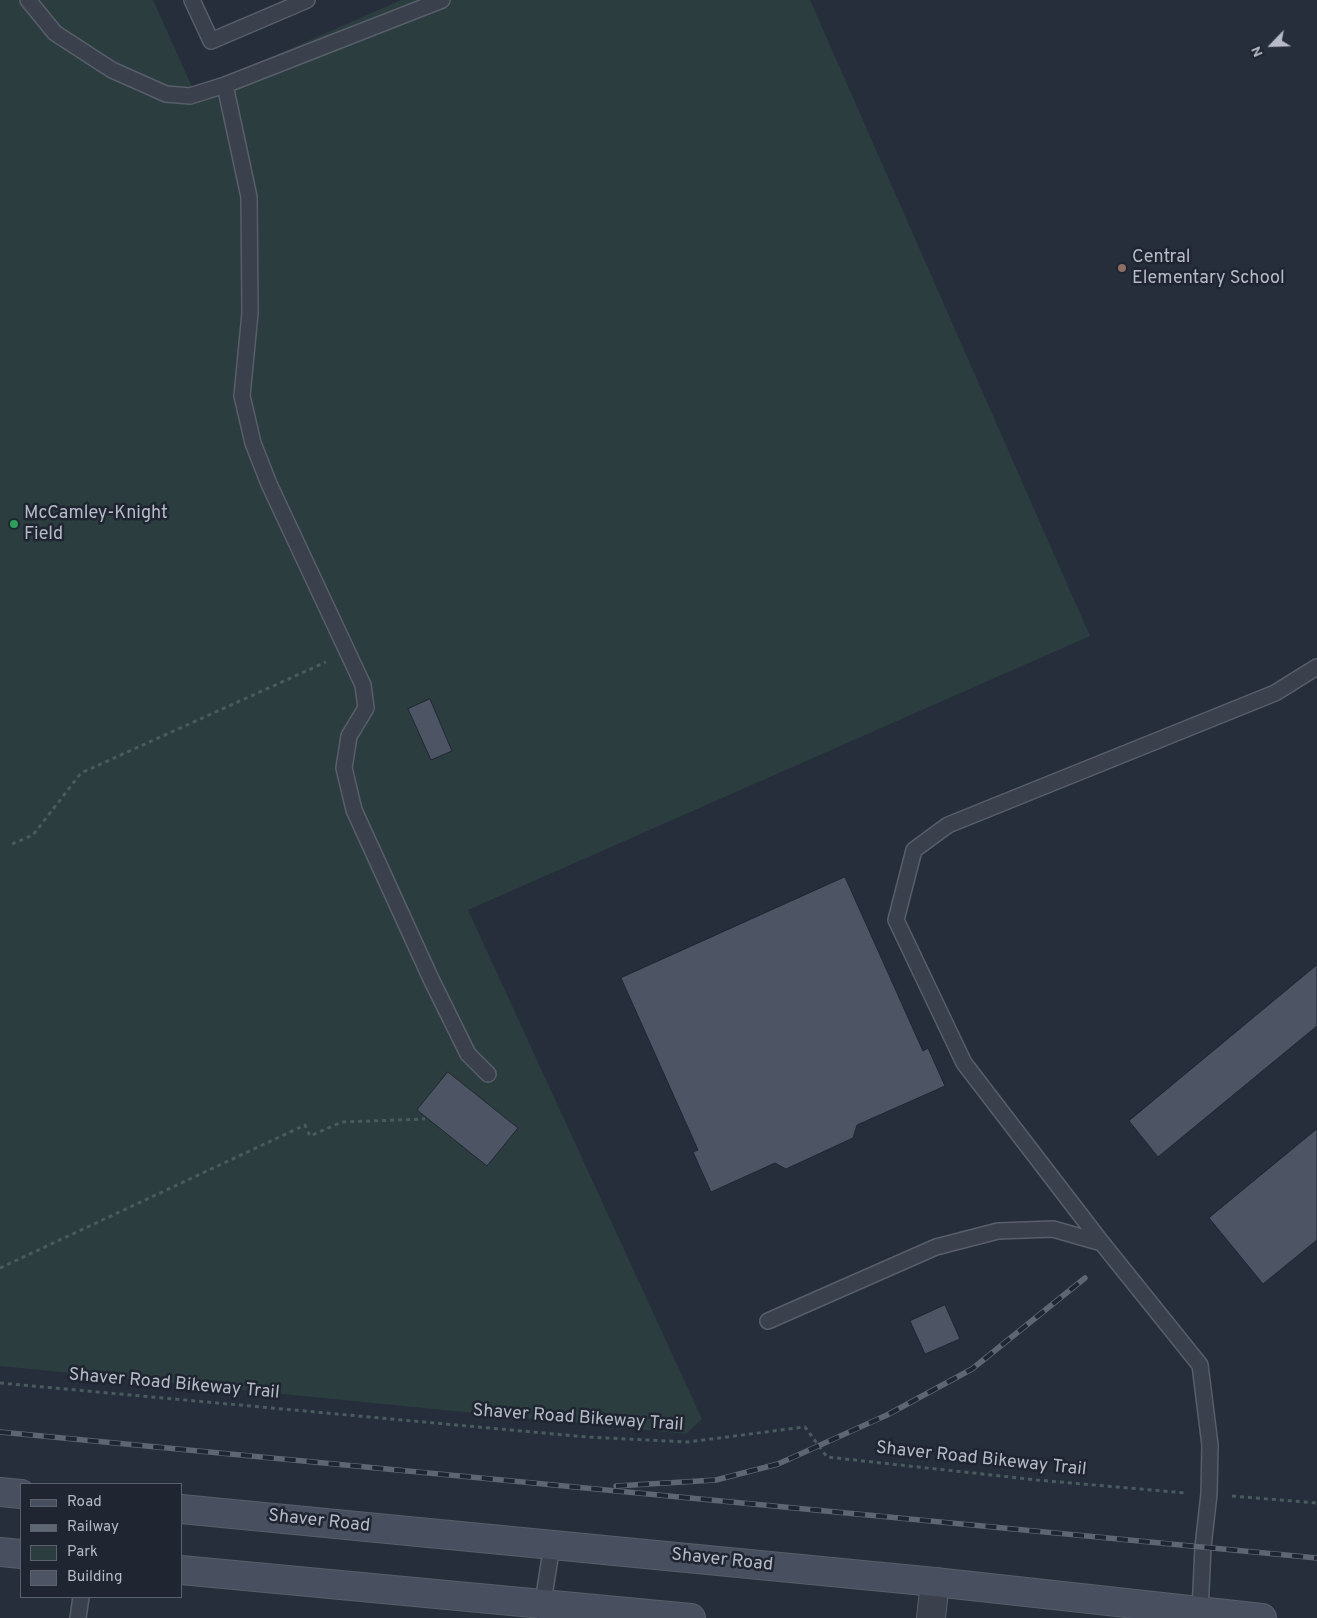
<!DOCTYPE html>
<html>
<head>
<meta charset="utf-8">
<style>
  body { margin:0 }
  #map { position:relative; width:1317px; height:1618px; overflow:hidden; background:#262e3b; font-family:Overpass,sans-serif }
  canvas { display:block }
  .legend { position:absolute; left:20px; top:1483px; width:162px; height:115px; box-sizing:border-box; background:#1f2531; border:1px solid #5b616d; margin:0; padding:6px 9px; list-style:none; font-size:15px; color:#b6bbc7 }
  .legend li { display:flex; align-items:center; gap:10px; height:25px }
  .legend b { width:25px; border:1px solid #5b616d }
  .north { position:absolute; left:1247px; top:20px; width:50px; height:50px; -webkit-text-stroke:4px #1f2531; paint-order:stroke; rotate:246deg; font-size:14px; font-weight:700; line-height:20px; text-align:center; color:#b6bbc7 }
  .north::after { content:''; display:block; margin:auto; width:18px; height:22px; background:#b6bbc7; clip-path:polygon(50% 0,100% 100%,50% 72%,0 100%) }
</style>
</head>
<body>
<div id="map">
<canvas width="1317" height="1618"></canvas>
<ul class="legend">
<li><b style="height:6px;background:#484f5e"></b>Road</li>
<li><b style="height:6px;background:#5e6674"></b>Railway</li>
<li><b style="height:14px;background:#2b3d3f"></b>Park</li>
<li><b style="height:14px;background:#4d5464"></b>Building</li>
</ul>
<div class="north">N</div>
</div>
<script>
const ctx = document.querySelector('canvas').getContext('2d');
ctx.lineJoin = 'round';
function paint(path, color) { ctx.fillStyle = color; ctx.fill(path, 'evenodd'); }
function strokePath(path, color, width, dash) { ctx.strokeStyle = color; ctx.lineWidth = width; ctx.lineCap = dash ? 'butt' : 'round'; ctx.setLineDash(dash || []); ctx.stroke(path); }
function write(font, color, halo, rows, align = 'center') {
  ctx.font = font + ' Overpass,sans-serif'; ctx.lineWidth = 5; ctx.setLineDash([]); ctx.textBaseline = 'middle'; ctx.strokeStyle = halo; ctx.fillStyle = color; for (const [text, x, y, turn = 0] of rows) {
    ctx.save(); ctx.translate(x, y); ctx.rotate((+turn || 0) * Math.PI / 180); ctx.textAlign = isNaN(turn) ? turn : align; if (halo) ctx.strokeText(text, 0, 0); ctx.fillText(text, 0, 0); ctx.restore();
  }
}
paint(new Path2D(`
  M0,0H153L194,91L401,0H810L1090,636L468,910L702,1419L686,1434L0,1366Z`), '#2b3d3f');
const building = new Path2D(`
  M430,699L452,751L431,760L408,709Z
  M845,877L923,1051L928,1048L945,1086L857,1125L853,1138L786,1169L775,1163L711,1192L693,1152L698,1150L621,978Z
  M1317,965V1026L1158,1157L1129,1121Z
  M448,1072L518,1128L487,1166L417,1110Z
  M1317,1129V1240L1263,1284L1209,1218Z
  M945,1305L960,1339L925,1354L910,1321Z`);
paint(building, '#4d5464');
strokePath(building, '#212733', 1);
const lane = new Path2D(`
  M28,0L55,33L112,70L166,94L190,96L225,85L442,0
  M192,0L211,41L307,0
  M225,85L249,197L250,313L242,396L253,443L269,484L363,685L366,708L349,736L344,768L354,810L431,979L468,1054L488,1074
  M1102,1243L964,1063L896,920L914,850L948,825L1275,693L1317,667
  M768,1321L936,1247L998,1231L1053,1229L1102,1243L1200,1365L1210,1445L1209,1494L1203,1547L1200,1611
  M78,1618L81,1597
  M544,1618L543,1602L552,1545`);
const street = new Path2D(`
  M931,1618L935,1582`);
const secondary = new Path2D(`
  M0,1492L21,1494
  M181,1509L935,1582L1262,1618
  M0,1552L21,1554
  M181,1570L691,1618`);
strokePath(lane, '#585e6a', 18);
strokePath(street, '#585e6a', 30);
strokePath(secondary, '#585e6a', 30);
strokePath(new Path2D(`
  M12,844L33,835L81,773L326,662
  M0,1268L305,1125L310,1136L342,1122L425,1119
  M0,1383L587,1437L687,1442L805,1427L827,1457L1037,1480L1186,1493
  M1232,1496L1317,1503`), '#4a5a5e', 3, [4, 4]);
strokePath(lane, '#3a404c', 15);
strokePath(street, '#3a404c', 28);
strokePath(secondary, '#484f5e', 28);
const rail = new Path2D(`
  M0,1432L1317,1558
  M616,1486L716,1480L778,1464L887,1415L972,1369L1085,1278`);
strokePath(rail, '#5e6674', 5.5);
strokePath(rail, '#1f2531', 4, [11]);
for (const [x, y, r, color] of [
  [1122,268,5,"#8d6e63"],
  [14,524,5,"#2e9e5b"]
]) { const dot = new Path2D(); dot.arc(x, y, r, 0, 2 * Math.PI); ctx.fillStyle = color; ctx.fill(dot); strokePath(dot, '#1f2531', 2); }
write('18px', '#b6bbc7', '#1f2531', [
  ["Central",1132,258],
  ["Elementary School",1132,279],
  ["McCamley-Knight",24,514],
  ["Field",24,535]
], 'left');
write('18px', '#b6bbc7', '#1f2531', [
  ["Shaver Road Bikeway Trail",174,1385,5],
  ["Shaver Road Bikeway Trail",578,1419,4],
  ["Shaver Road Bikeway Trail",981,1460,6],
  ["Shaver Road",319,1522,6],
  ["Shaver Road",722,1561,6]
]);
</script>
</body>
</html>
